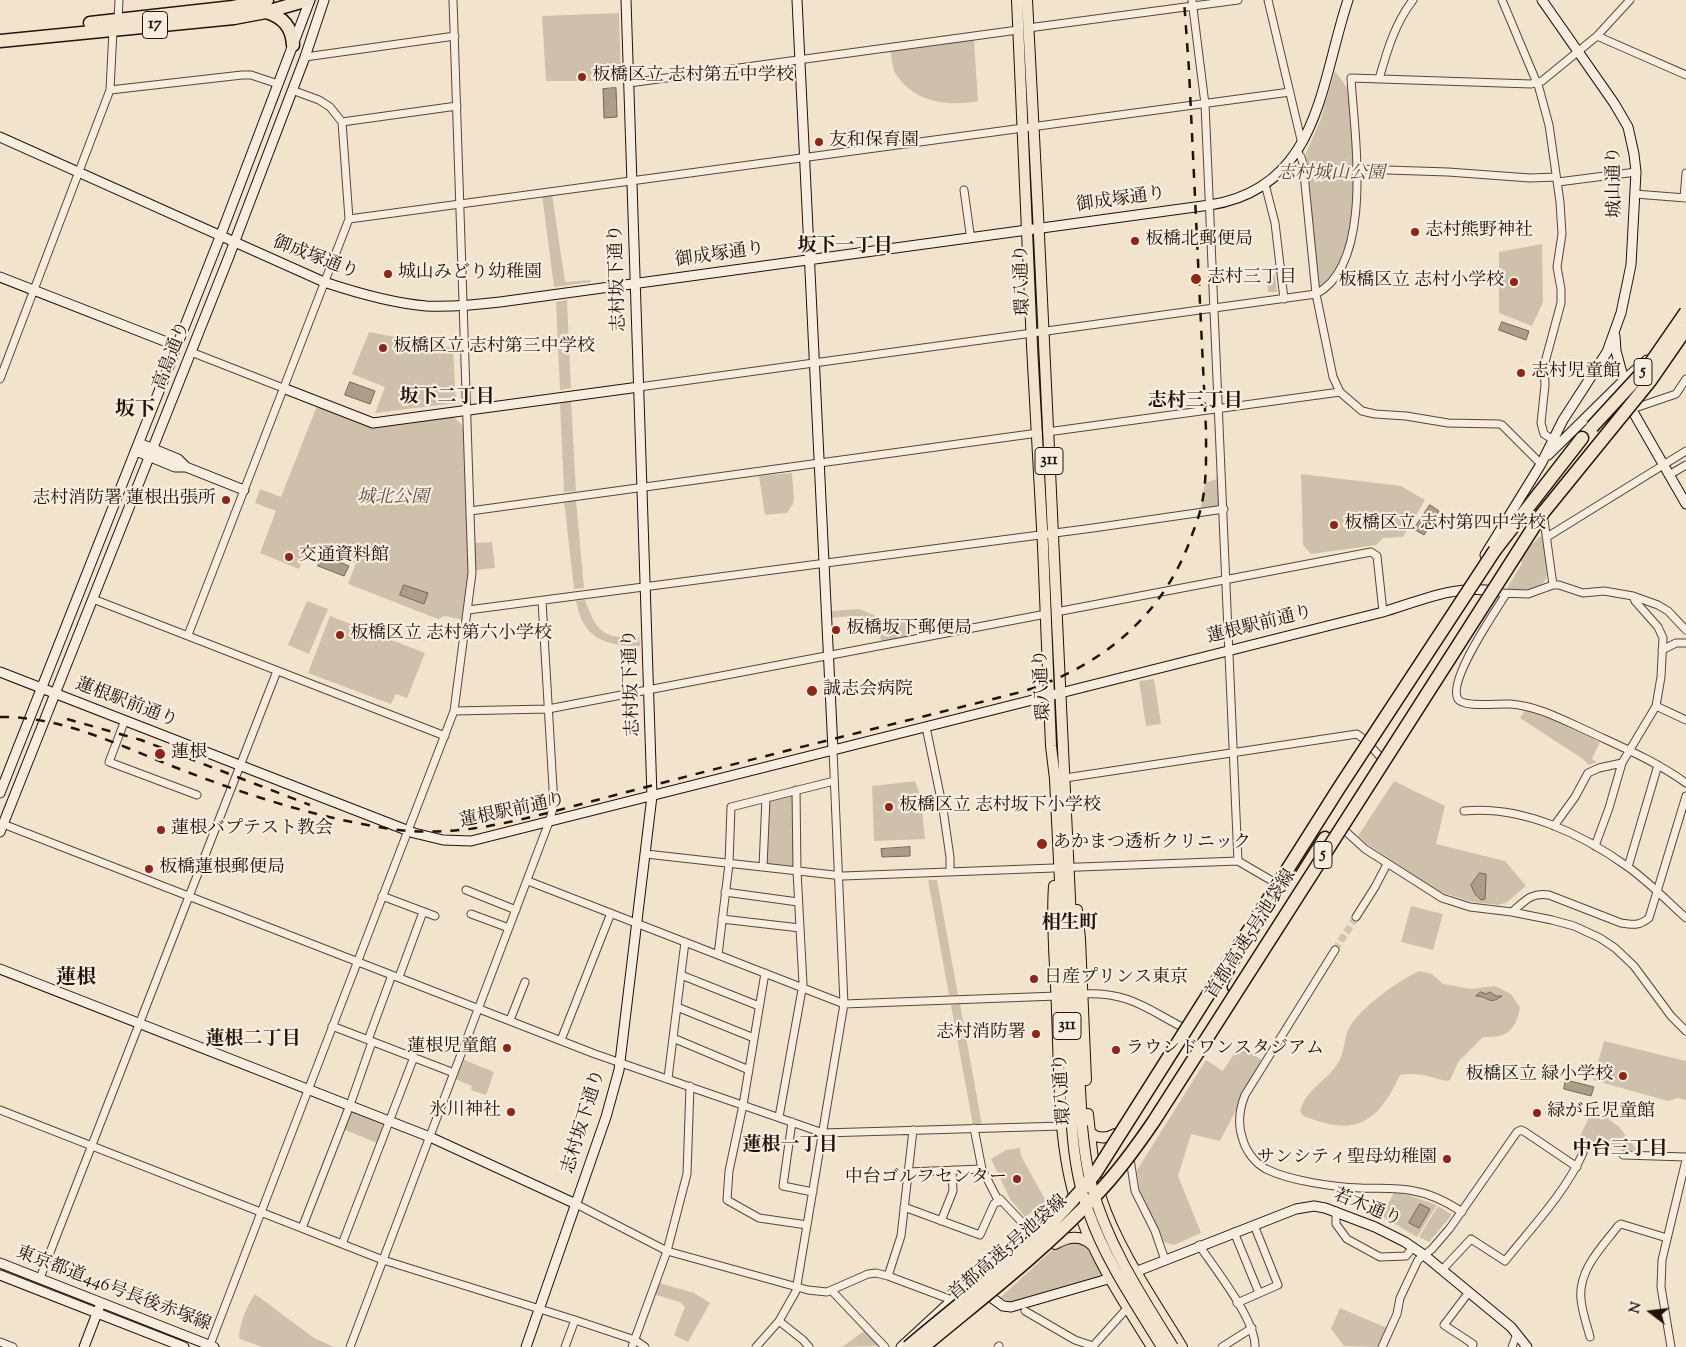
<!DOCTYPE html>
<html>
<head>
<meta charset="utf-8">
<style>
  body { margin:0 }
  #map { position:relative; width:1686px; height:1347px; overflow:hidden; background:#f2e4cc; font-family:"Sorts Mill Goudy",serif }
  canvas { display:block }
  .north { position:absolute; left:1626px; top:1287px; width:50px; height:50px; -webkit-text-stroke:4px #f7edde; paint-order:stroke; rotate:285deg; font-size:14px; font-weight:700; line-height:20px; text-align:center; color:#22120b }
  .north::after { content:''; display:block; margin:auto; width:18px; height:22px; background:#22120b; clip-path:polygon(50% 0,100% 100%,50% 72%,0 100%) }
</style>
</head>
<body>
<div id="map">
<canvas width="1686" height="1347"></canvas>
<div class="north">N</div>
</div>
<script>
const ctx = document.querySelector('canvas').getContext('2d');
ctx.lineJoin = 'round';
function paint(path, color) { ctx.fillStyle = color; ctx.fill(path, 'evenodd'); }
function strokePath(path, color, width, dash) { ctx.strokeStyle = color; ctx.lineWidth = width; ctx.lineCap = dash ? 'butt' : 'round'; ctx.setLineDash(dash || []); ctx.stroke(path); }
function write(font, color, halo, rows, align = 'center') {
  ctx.font = font + ' "Sorts Mill Goudy","Noto Serif JP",serif'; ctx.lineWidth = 4.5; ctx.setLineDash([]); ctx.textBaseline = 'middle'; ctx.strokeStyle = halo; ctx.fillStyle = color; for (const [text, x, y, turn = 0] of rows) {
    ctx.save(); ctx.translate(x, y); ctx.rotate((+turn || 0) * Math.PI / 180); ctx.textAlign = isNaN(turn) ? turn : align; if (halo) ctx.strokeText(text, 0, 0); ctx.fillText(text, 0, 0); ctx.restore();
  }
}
paint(new Path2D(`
  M619,13L621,81H546L542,16Z
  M974,40L978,101C947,107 913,102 895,73C892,67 892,57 890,50Z
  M1335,71C1339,77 1345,83 1348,90C1351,99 1350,118 1351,128C1355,181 1362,247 1322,288L1319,286L1306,153L1320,121Z
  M552,194L565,282L591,280V282L554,287L542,195Z
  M1542,244L1543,302L1532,326L1499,313V252Z
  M1275,275L1277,292H1268L1267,276Z
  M567,300L571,388L560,390L556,302Z
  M369,332L453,348L456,403L375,413L385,387L352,374Z
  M571,400L576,491L564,492L560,402Z
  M317,406L372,428L454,417L464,427L468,578L463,620L445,616L438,619L348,584L356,563L309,545L299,569L260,553L276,511L255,503L260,489L281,497Z
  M792,473L794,499L793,504L787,513L765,515L759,476Z
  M1301,474L1401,486L1425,500L1403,537L1383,538L1376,545L1311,554L1303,545Z
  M1222,477L1224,509L1200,512L1205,483Z
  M576,500L584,588L574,589L564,501Z
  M1542,536C1547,574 1559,591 1509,590L1507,588L1522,564L1520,558C1525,549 1533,544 1539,537Z
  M492,542L495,568L476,570L474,543Z
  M585,600C597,633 604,639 639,637L640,646C619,646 596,644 584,624C580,618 578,608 576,601Z
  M307,601L328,609L309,654L288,645Z
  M859,609L874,615L883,625L909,620L911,637L882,643C874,611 859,615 832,618L831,611Z
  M330,616L425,653L407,698L396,694L391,704L308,673Z
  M1154,679L1161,724L1146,726L1139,681Z
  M1525,710L1548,718L1600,742L1592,759L1597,762L1589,765L1583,759L1520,718Z
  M915,781L921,798L925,839L874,841L872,786Z
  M1394,781L1445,806L1436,844L1505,861L1526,886L1506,903L1498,905L1472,902L1438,891L1367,844L1358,836Z
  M790,793L794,796V863L792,867L766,865L768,799Z
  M928,880H937L958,995H949Z
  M1411,906L1443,914L1433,950L1401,942Z
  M1419,971L1432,974L1443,984L1471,989L1495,986L1511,994L1520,1008C1515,1031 1507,1038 1483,1037L1459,1061L1450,1080L1446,1081C1431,1077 1416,1072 1400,1075C1386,1105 1368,1133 1329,1124C1320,1122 1312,1119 1303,1116L1300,1111C1307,1088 1326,1082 1338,1063C1344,1054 1344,1040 1348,1030C1357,1010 1399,980 1419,971Z
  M960,1004L982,1125H973L951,1005Z
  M1604,1041L1686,1061V1100L1678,1098L1668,1101L1593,1080Z
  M1239,1046L1262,1060L1220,1141L1191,1134L1178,1176L1201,1233L1174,1245L1164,1242L1140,1191L1137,1170L1206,1060L1223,1071Z
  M462,1059L494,1072L486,1095L471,1090L472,1086L455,1079Z
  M1593,1109L1597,1110L1619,1127L1637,1150L1584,1149L1581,1152L1573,1151Z
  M354,1111L382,1123L383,1126L377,1143L343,1129L349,1113Z
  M1020,1148L1021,1156L1046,1201L1025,1217L1010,1199L991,1159L1006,1150Z
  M1394,1193L1408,1195L1437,1205L1417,1237L1381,1216Z
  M1438,1206L1451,1214V1216L1429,1242L1419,1237Z
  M1062,1241L1087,1243L1103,1272V1277L1013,1305L1001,1297Z
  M659,1283L694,1293L710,1303L688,1342L674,1335L685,1307L680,1302L656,1295Z
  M255,1294L314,1338L334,1347H262L240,1339L239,1336C241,1321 246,1307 255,1294Z
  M1340,1308L1387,1328L1377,1347L1344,1346L1331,1329Z
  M864,1331L879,1346L842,1347Z`), '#cfc0ab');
const water = new Path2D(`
  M616,88L617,117L604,118L603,89Z
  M1502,322L1529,331L1526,340L1499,330Z
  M350,382L375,391L370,404L345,395Z
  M1430,505L1439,511L1424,535L1414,529Z
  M322,555L349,566L344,576L318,566Z
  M404,585L428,593L424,604L400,595Z
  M910,847V856L882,857L881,849Z
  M1480,873L1486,874V876L1485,899L1481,900L1475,894L1471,885Z
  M1481,992L1486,994L1490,992L1496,996H1502C1488,1006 1489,996 1476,996Z
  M1566,1080L1594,1087L1591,1096L1564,1089Z
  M1420,1204L1430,1209L1419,1228L1409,1223Z`);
paint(water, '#ab9d8a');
strokePath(water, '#746557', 1);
strokePath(new Path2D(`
  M1335,950L1356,917`), '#d3c4af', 7, [7, 3.5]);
const street = new Path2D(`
  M1192,0L1205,104L1238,861L1274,882
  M1268,0L1302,144
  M1502,0L1539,88L1549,125L1560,202L1562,234L1557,267L1561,289V303L1544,366L1545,385L1541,423L1544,434L1552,439
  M118,20L119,0
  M1028,28L1238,0
  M1597,36L1686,75
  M305,57L455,36
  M1379,79C1387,51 1395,23 1413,0
  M629,83L1018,30
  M110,90L242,75H251L278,84
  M342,122L457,106
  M1297,152L1301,157L1303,164L1316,294L1333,377L1340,392L1362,411L1375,414L1406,416L1448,423L1499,424L1502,425L1541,464
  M1357,169L1448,172L1530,178L1556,177
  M1558,182L1636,172
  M1265,184L1275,223L1284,299
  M964,190L970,233
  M1635,194L1686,198
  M1684,198L1686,173
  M349,219L1290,92
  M191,352L283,388
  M0,379L110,90L113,30
  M639,387L1316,294C1375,263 1354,133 1351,78L1531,84L1542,81L1597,36L1630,0
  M1635,408L1676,394L1686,379
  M1047,432L1340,392
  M1669,475L1686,465
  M470,511L1038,433
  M1544,520L1553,585
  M1547,537L1686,451
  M1501,593L1528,594L1553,585H1559L1583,593L1604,591L1633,596L1658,605L1668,611L1686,630
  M1506,594C1495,612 1447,681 1458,699C1463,708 1499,703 1510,704C1539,706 1565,721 1592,733C1624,748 1657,762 1686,783
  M93,599L445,736
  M468,610L1093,528L1224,509
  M1056,612L1371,552L1377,556L1383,612
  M188,635L349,219L342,122L330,107L319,100L292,90
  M1662,650L1676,643H1686
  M1656,706L1686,720
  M454,711L548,709L1046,614
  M125,720L109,762L197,795
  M926,727L943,809L950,857V872
  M1065,778L1357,734L1365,740L1385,762
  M1464,811C1522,805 1582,834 1628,867C1649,882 1667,901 1686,918
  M3,824L595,1054L823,1133L1063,1126
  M1554,826L1575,797L1588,773L1599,768L1622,763
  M1342,828L1365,849L1442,898L1470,907L1512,912L1552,920L1574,926L1600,938L1615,948L1634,966L1671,1016L1686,1031
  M1595,846L1609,808L1622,763L1656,706L1661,677L1663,638L1658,627L1635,601L1633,596
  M646,854L843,876L1238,861
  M763,867L766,798
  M1628,867L1658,765
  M528,881L844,1004L1057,996
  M466,890L516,910
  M725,892L798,902
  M382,896L435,916
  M1512,912C1525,901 1531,892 1549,895L1621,923C1633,925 1639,926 1649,918L1686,796
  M471,914L509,928
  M1356,917L1375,887L1387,864
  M722,919L800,928
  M1335,950L1245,1095C1239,1110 1237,1124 1243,1140C1246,1151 1255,1163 1266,1169C1290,1181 1334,1187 1360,1188C1378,1189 1396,1187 1414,1191C1432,1194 1447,1202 1462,1212
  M718,955L729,864L731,807L834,781
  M765,973L743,1105L729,1171L727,1200L759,1218L807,1225
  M681,975L759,1006
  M399,977L423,912
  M1083,994C1128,992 1144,1007 1182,1027
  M677,1007L754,1038
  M510,1020L525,982
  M332,1026L454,1073
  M673,1038L749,1070
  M368,1040L392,975
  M561,1040L611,913
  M668,1078L685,942
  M0,1110L383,1260L575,1320L635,1340L645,1347
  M779,1117L803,984L797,871L796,790
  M792,1122L783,1186L813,1192
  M974,1128L982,1169L999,1202
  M1623,1155L1686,1157
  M1130,1159L1135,1191L1155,1231L1165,1260
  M908,1172L982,1169
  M576,1204L667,1251L808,1290L827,1292L868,1274L876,1273L888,1276L952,1300
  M904,1207L980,1235L994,1204L1000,1199L1033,1234
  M1336,1211V1224L1347,1239L1380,1257L1406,1256L1413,1247
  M941,1221L953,1191L952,1170
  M302,1228L350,1105L372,1042
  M1234,1232L1259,1293
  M342,1244L414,1057
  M1199,1245C1215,1269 1256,1320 1255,1347
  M1442,1270L1471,1239L1505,1261C1532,1227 1565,1193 1583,1153
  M888,1276L901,1236L913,1130
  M40,1278L277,671
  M832,1291L885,1347
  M1469,1292L1444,1325L1473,1344L1472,1347
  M1237,1303L1278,1285L1254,1225
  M1025,1311L1075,1340L1093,1346L1130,1305
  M779,1321L803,1340L809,1347
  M1590,1337C1587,1325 1582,1312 1581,1299C1578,1270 1602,1247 1618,1226L1621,1224L1667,1238
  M0,1342L13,1347
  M210,1345L454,711L472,573L453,0
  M350,1347L549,822L554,805L542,601
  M565,1347L575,1320
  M632,1347L667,1251L687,1174L690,1086
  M756,1347L779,1321L796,1291L844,1004L833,750
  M998,1347L999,1346
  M1222,1347L1252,1328
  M1382,1347L1397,1314L1400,1298L1418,1260L1432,1249L1450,1228L1517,1132L1521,1130L1525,1132L1577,1167
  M1512,1347L1517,1334
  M1671,1347L1661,1287L1662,1260L1686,1160`);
const secondary = new Path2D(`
  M797,0L833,750
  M0,137L324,282C357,293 391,303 426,306C451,307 475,305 500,302L1210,205C1319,188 1320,84 1348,0
  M0,277L177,346
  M1615,336L1616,351L1632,410L1686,504
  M283,388L373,423L639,387
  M139,443L178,459L186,467L244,490
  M136,451L175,467H186
  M1548,455L1624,380L1647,360
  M1485,555L1541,464L1563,420L1607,352L1621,313L1631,265L1636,172L1634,154L1628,127L1614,103L1542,0
  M0,672L414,833L443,840L471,841L1383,612C1419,601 1457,584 1494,591
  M0,793L220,237L310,0
  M0,832L228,259L305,57L324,0
  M0,969L430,1137L576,1204
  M0,1263L214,1347
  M1130,1274L1296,1209L1314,1206L1325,1208L1375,1227L1405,1242L1424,1255L1511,1327L1527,1347
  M0,1275L184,1347
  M992,1298L1003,1306L1011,1307L1115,1277
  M84,1347L99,1308
  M526,1347L606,1117L619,1070L652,796L626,0
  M901,1347L977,1277L1030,1236`);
const primary = new Path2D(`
  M1017,0L1032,346L1043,546L1051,746L1055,779L1072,1127
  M1027,0L1038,214L1072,941L1082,1126
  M1054,886C1051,927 1056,969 1057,1011C1060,1079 1057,1152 1081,1217C1098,1264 1126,1305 1152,1347
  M1077,910L1080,939L1086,1080
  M1088,1114C1091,1142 1093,1171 1101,1198C1117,1248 1155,1302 1182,1347
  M1089,1131C1096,1139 1106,1139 1115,1134
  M1055,1244C1067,1237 1081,1234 1092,1245`);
const highway = new Path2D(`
  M266,12C283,17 292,27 293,45
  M90,23L233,7L267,0
  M0,41L234,18L266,12L308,0
  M1495,550L1582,438
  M1234,987L1248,960L1325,838`);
strokePath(street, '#56463b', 9);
strokePath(secondary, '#22120b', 11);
strokePath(primary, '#22120b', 12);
strokePath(highway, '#22120b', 15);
strokePath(street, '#f7edde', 7);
strokePath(secondary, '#f7edde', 9);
strokePath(primary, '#f2e4cc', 10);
strokePath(highway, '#f2e4cc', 12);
strokePath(new Path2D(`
  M0,717C63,716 120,746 177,768C246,795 318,818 391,829C453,838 514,822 574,806C608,797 642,788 677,779C791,749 906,721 1021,692C1102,667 1166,614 1193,532C1197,522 1200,513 1202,503C1207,479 1206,454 1206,430L1189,70L1184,0
  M67,719L141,740L310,805`), '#22120b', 2.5, [9, 9]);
const primaryBridge = new Path2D(`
  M1082,1126C1084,1147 1086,1167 1092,1187C1107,1244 1142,1297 1173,1347
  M1072,1127C1074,1156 1078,1185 1089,1213C1106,1261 1135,1303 1162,1347`);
const highwayBridge = new Path2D(`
  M1592,427L1650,364L1686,312
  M908,1347C973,1292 1044,1240 1096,1172L1339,788L1495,550
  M923,1347C982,1298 1045,1250 1098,1193C1119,1171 1137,1146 1154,1121L1542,514L1650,381L1686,329`);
strokePath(primaryBridge, '#22120b', 12, []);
strokePath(highwayBridge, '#22120b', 15, []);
strokePath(primaryBridge, '#f2e4cc', 10);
strokePath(highwayBridge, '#f2e4cc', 12);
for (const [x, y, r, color] of [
  [582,77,5,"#8f2418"],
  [819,142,5,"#8f2418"],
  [1415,232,5,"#8f2418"],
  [1135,241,5,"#8f2418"],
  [388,274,5,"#8f2418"],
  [1196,279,6,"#8f2418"],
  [1514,282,5,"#8f2418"],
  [383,348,5,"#8f2418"],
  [1521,373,5,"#8f2418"],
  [226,500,5,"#8f2418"],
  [1334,525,5,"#8f2418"],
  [289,557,5,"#8f2418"],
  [836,630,5,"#8f2418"],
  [340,635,5,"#8f2418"],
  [812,691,6,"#8f2418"],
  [160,754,6,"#8f2418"],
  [889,807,5,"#8f2418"],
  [161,830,5,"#8f2418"],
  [1042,844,6,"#8f2418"],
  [149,869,5,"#8f2418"],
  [1034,979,5,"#8f2418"],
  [1036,1034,5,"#8f2418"],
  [507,1048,5,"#8f2418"],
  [1116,1050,5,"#8f2418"],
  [1623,1076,5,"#8f2418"],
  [511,1112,5,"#8f2418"],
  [1537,1113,5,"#8f2418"],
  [1447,1159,5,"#8f2418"],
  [1017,1179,5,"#8f2418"]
]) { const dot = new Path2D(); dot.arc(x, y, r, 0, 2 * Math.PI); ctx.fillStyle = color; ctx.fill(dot); strokePath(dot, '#f7edde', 2); }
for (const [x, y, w] of [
  [155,25,25],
  [1643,372,18],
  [1049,461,28],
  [1323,855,18],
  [1067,1026,28]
]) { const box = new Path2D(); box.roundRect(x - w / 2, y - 13.5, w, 27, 4); ctx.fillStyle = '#f7edde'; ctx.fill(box); strokePath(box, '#22120b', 1); }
write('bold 16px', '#22120b', null, [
  ["17",155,25],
  ["5",1643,372],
  ["311",1049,461],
  ["5",1323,855],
  ["311",1067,1026]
]);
write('18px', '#22120b', '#f7edde', [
  ["板橋区立 志村第五中学校",592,77],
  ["友和保育園",829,142],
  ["志村熊野神社",1425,232],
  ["板橋北郵便局",1145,241],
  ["城山みどり幼稚園",398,274],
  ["志村三丁目",1207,279],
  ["板橋区立 志村小学校",1504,282,"right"],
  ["板橋区立 志村第三中学校",393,348],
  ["志村児童館",1531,373],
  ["志村消防署 蓮根出張所",216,500,"right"],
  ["板橋区立 志村第四中学校",1344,525],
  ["交通資料館",299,557],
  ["板橋坂下郵便局",846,630],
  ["板橋区立 志村第六小学校",350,635],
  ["誠志会病院",823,691],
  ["蓮根",171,754],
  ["板橋区立 志村坂下小学校",899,807],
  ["蓮根バプテスト教会",171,830],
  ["あかまつ透析クリニック",1053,844],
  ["板橋蓮根郵便局",159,869],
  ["日産プリンス東京",1044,979],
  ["志村消防署",1026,1034,"right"],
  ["蓮根児童館",497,1048,"right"],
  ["ラウンドワンスタジアム",1126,1050],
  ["板橋区立 緑小学校",1613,1076,"right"],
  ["氷川神社",501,1112,"right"],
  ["緑が丘児童館",1547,1113],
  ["サンシティ聖母幼稚園",1437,1159,"right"],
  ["中台ゴルフセンター",1007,1179,"right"]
], 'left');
write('italic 18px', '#5f4f43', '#f7edde', [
  ["志村城山公園",1331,175],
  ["城北公園",393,499]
]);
write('18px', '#22120b', '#f7edde', [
  ["城山通り",1616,182,-91],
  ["御成塚通り",1121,201,-8],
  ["御成塚通り",720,256,-8],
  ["御成塚通り",315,259,21],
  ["志村坂下通り",619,278,-92],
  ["環八通り",1024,280,-92],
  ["高島通り",173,356,-69],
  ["蓮根駅前通り",1260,626,-14],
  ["志村坂下通り",633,683,-92],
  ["環八通り",1044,685,-93],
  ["蓮根駅前通り",126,704,21],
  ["蓮根駅前通り",513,812,-12],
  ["首都高速5号池袋線",1252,935,-57],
  ["環八通り",1064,1089,-94],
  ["志村坂下通り",585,1122,-73],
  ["若木通り",1367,1209,22],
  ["首都高速5号池袋線",1009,1249,-41],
  ["東京都道446号長後赤塚線",113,1290,21]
]);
write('bold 19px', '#22120b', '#f7edde', [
  ["坂下一丁目",845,248],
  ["坂下二丁目",447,399],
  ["志村三丁目",1195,403],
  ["相生町",1070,925],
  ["蓮根二丁目",253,1041],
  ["蓮根一丁目",790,1147],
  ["中台三丁目",1620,1151]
]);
write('bold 20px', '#22120b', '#f7edde', [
  ["坂下",135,412],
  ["蓮根",76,980]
]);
</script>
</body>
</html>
